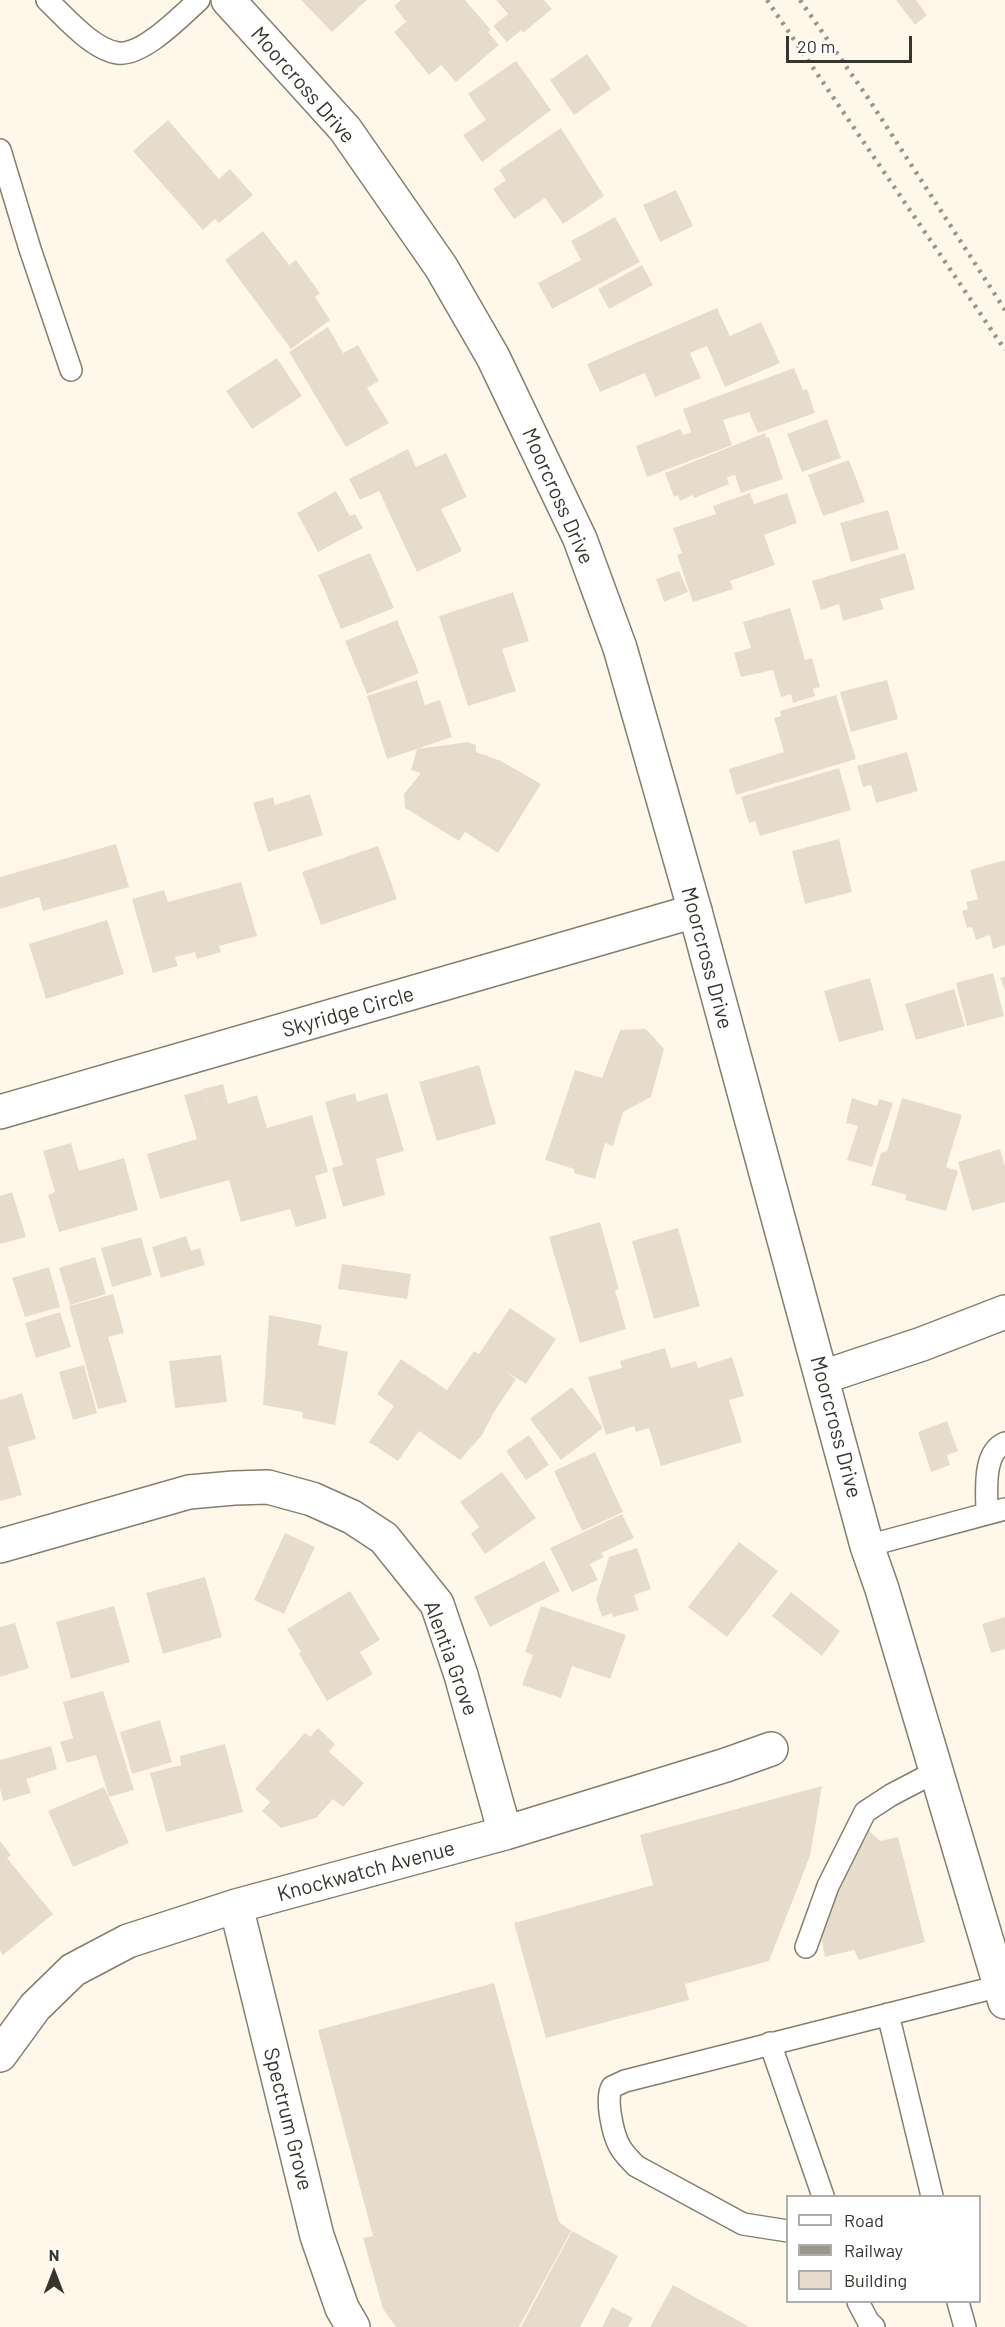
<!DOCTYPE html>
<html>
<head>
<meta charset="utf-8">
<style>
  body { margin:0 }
  #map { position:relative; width:1005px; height:2327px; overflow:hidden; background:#fff8ea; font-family:Barlow,sans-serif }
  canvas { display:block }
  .legend { position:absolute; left:786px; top:2195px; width:195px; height:108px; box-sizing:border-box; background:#fff; border:2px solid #afaeab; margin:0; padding:8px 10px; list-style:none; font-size:18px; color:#38352e }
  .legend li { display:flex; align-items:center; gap:12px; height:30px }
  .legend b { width:30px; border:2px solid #afaeab }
  .north { position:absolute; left:24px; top:2243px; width:60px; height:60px; -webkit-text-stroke:4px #fff; paint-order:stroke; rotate:0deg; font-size:16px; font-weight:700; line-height:24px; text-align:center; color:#38352e }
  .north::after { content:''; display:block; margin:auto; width:21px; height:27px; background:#38352e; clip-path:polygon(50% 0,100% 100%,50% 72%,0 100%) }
  .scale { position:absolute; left:786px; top:36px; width:126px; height:27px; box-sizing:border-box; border:3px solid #38352e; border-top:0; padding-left:8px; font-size:18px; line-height:21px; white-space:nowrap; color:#38352e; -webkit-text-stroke:4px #fff; paint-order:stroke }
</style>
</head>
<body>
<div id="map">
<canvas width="1005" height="2327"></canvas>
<ul class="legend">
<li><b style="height:8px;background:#fff"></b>Road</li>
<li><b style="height:8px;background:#9a958a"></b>Railway</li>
<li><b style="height:16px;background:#e7dccc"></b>Building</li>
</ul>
<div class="north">N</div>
<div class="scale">20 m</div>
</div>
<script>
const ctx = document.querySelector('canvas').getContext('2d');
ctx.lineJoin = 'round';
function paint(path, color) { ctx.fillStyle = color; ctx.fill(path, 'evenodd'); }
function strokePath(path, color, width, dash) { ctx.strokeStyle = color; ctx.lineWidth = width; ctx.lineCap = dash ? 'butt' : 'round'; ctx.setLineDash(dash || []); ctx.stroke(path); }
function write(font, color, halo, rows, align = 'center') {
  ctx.font = font + ' Barlow,sans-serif'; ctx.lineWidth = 6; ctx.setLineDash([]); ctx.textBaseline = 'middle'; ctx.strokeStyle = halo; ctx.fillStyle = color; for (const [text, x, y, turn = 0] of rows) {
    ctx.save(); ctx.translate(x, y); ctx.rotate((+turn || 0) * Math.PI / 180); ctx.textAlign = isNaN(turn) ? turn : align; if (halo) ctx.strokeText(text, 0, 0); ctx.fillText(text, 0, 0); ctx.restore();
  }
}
paint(new Path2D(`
  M301,0H367L332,32Z
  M401,0H465L491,30L488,32L499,45L456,82L441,65L429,75L394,32L406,22L394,6Z
  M496,0H544L552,9L523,33L521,30L507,42L493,26L508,14Z
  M896,0H916L927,15L915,25Z
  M587,54L611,89L574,115L550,80Z
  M516,61L551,110L482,162L463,135L486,120L468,94Z
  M168,120L219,179L230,169L253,195L219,223L215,219L203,230L133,151Z
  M561,128L604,196L563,224L545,198L514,219L493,189L506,180L499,170Z
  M676,190L693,226L660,242L643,205Z
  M615,217L640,262L552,309L538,283L581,260L571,241Z
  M263,231L289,265L296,260L320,293L315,297L330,320L291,349L225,260Z
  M642,265L653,285L609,309L598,289Z
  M717,308L730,336L761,322L780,363L725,387L707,346L690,353L701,378L655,397L645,373L600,392L587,364Z
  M328,327L343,353L358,345L379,381L367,388L389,423L346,447L289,352Z
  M277,358L302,396L252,429L226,391Z
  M794,368L803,390L807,389L815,413L758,433L749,412L723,420L732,445L647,477L636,446L680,429L683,435L691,432L683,409Z
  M827,419L841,458L802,472L787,434Z
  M765,433L766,438L769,437L783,479L741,493L735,475L727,477L729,484L694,498L693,495L680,501L678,495L674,497L665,473Z
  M408,449L416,467L446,453L467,497L441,509L462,551L417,572L379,491L360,500L349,479Z
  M849,460L865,502L823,516L808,475Z
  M336,491L350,516L355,514L363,528L318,552L297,513Z
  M750,493L754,504L787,493L797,523L764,535L775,565L730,581L733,589L693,602L677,555L682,553L673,528L716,514L713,506Z
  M888,510L899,549L851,562L840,523Z
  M370,553L394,608L341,629L318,575Z
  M905,553L915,589L880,599L884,609L843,621L839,604L821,610L812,581Z
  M679,571L688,592L664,602L656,579Z
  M513,592L529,641L502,649L516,691L468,706L439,616Z
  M790,608L805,660L812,658L820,687L813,689L815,696L793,703L791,694L781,697L773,670L741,677L734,653L751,648L743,622Z
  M397,620L419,673L367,694L345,641Z
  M417,680L425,705L440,700L452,737L387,759L367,696Z
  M887,680L898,719L851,732L840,692Z
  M836,695L856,759L736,795L729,769L784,752L774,718L781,716L780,711Z
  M468,742L476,745V752L501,761L541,784L498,853L465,832L459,841L405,808L404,794L421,773L411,770L417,749Z
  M907,752L918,791L876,803L871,785L863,787L857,766Z
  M839,768L851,810L760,836L755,821L749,823L741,797Z
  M310,794L323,835L268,852L253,803L273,797L275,805Z
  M839,839L852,892L805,904L792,851Z
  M116,844L129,887L43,911L39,897L0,909V877Z
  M378,846L397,899L321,925L302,872Z
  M1005,860V945L993,949L990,935L976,940L972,927L967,928L962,911L968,909L966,902L978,899L970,870Z
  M241,882L257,936L219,946L221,952L197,959L195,952L175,957L178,966L153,973L132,899L164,890L168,902Z
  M107,920L124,974L46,999L29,944Z
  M993,973L1004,1016L967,1026L956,983Z
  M1005,976V991L1000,978Z
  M870,978L884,1030L839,1042L824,991Z
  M954,989L965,1026L916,1040L905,1004Z
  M646,1029L664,1049L651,1097L623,1112L613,1146L605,1143L595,1179L574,1173V1169L545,1160L575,1070L602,1078L620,1030Z
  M479,1065L496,1124L437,1141L419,1082Z
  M223,1084L228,1104L257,1095L267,1128L312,1115L328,1172L315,1176L327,1218L296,1227L290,1209L241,1222L229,1180L160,1199L147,1154L197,1139L184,1095L203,1090L213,1124L203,1089Z
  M355,1093L357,1102L387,1093L404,1151L376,1159L385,1195L343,1207L332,1168L343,1165L325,1102Z
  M852,1098L877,1106L879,1099L893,1103L872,1167L847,1160L858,1126L846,1123Z
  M902,1098L962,1115L946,1167L958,1171L946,1211L905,1200L907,1195L871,1185L881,1153L887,1151Z
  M71,1143L79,1171L124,1158L138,1210L59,1232L48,1195L55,1192L43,1151Z
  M1000,1149L1005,1167V1202L972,1211L958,1162Z
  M12,1192L26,1237L0,1244V1196Z
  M600,1222L619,1289L615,1290L626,1329L580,1343L549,1237Z
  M678,1228L700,1306L654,1319L632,1241Z
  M186,1236L191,1251L200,1248L205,1265L161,1278L152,1247Z
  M141,1237L152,1275L112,1287L101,1248Z
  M95,1257L106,1294L70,1305L59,1268Z
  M342,1264L411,1274L407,1299L338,1289Z
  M49,1267L60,1307L25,1317L12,1278Z
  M113,1294L124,1333L108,1337L127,1402L98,1409L69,1306Z
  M510,1308L556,1339L526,1384L505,1371L516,1379L494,1412L482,1435L460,1460L419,1431L398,1461L369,1442L394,1406L377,1394L401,1359L447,1390L474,1351L479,1354Z
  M60,1312L71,1347L36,1358L25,1323Z
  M269,1315L322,1325L318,1345L348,1352L335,1425L302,1418L303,1412L263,1405Z
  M665,1348L671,1368L696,1361L698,1368L732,1357L744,1396L729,1400L742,1442L661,1466L649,1428L636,1432L634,1426L606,1435L588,1377L622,1368L620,1361Z
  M221,1355L227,1402L175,1408L169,1361Z
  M84,1365L97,1413L73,1420L59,1372Z
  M572,1387L603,1428L561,1460L530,1419Z
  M22,1393L36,1439L8,1447L22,1495L0,1501V1400Z
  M947,1421L958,1451L947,1455L950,1465L931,1472L918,1432Z
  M529,1435L549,1465L526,1480L506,1451Z
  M595,1452L623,1512L582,1531L554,1471Z
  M502,1472L536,1518L485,1554L471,1534L479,1527L460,1502Z
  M622,1514L634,1538L601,1553L604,1557L590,1564L598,1580L572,1592L550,1548Z
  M285,1533L315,1547L284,1614L254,1600Z
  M739,1542L778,1571L727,1637L688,1607Z
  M637,1548L651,1589L634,1595L639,1610L613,1617L612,1613L602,1617L596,1599L609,1557Z
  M544,1561L560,1591L490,1627L474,1597Z
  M205,1577L222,1637L163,1654L146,1593Z
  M350,1591L380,1640L360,1652L373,1674L327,1701L299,1654L301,1652L287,1629Z
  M791,1592L840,1631L822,1656L772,1616Z
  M114,1606L130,1662L71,1679L56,1622Z
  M541,1606L626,1635L610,1679L572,1666L561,1698L522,1685L533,1655L525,1652Z
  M1005,1617V1649L991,1653L982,1624Z
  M15,1623L29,1668L0,1677V1627Z
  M103,1691L134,1790L109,1797L96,1755L67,1763L60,1742L73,1738L63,1702Z
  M160,1720L172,1762L132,1774L120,1732Z
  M318,1728L335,1744L329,1752L364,1783L343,1807L333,1799L316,1818L281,1828L262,1811L270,1802L255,1789L305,1733L310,1737Z
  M225,1744L243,1812L166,1832L150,1773L181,1765L180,1756Z
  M51,1746L57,1769L26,1779L31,1793L3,1801L0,1789V1760Z
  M822,1786L810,1856L769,1961L685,1984L689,2000L546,2038L514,1923L653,1885L640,1835Z
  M104,1787L129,1843L73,1867L48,1811Z
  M865,1827L880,1841L898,1837L925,1942L859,1960L854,1950L825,1957L820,1931Z
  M0,1841L11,1855L7,1858L53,1914L3,1955L0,1951Z
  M494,1983L559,2222L571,2231L519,2327H396L383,2309L363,2238L373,2236L318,2030Z
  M572,2231L618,2256L580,2327H521Z
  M673,2285L750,2327H650Z
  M612,2307L633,2318L628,2327H602Z`), '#e7dccc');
const lane = new Path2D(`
  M47,0C65,17 93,50 118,53C143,56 181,16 199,0
  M0,150L30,249L71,370
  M987,1513C987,1492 982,1453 1005,1443
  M867,1546L1005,1509
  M806,1947L828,1886L865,1812L891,1795L935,1772
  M888,2014L932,2196
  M770,2043L823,2196
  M788,2231L743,2224L636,2166C630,2160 624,2154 620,2147C613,2135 605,2099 612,2087L625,2081L1000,1986
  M858,2302L868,2321L874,2327
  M958,2302L965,2327`);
const street = new Path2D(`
  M0,1112L695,911
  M0,1546L189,1492L234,1488L268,1487L312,1499L352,1517L384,1538L437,1604L461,1675L505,1833
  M236,1906L317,2236L342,2308L353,2327
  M0,2055L35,2007L73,1970L128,1941L236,1906L505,1833L726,1765L771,1749`);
const secondary = new Path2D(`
  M228,0L345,129L441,267L493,357L580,539L620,648L695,911L867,1546L882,1589L1005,2002
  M823,1377L922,1344L1005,1312`);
strokePath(lane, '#857e6e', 24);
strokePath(street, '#857e6e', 36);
strokePath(secondary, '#857e6e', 36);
strokePath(lane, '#fff', 21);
strokePath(street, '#fff', 33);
strokePath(secondary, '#fff', 33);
strokePath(new Path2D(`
  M767,0L1005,350
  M800,0L868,98L1005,310`), '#9a958a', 4.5, [3, 6]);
write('21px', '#38352e', '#fff', [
  ["Moorcross Drive",303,85,49],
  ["Moorcross Drive",558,496,66],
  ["Moorcross Drive",707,958,75],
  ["Skyridge Circle",348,1012,-16],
  ["Moorcross Drive",836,1427,75],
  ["Alentia Grove",451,1658,70],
  ["Knockwatch Avenue",366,1871,-15],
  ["Spectrum Grove",288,2119,76]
]);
</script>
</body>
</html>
